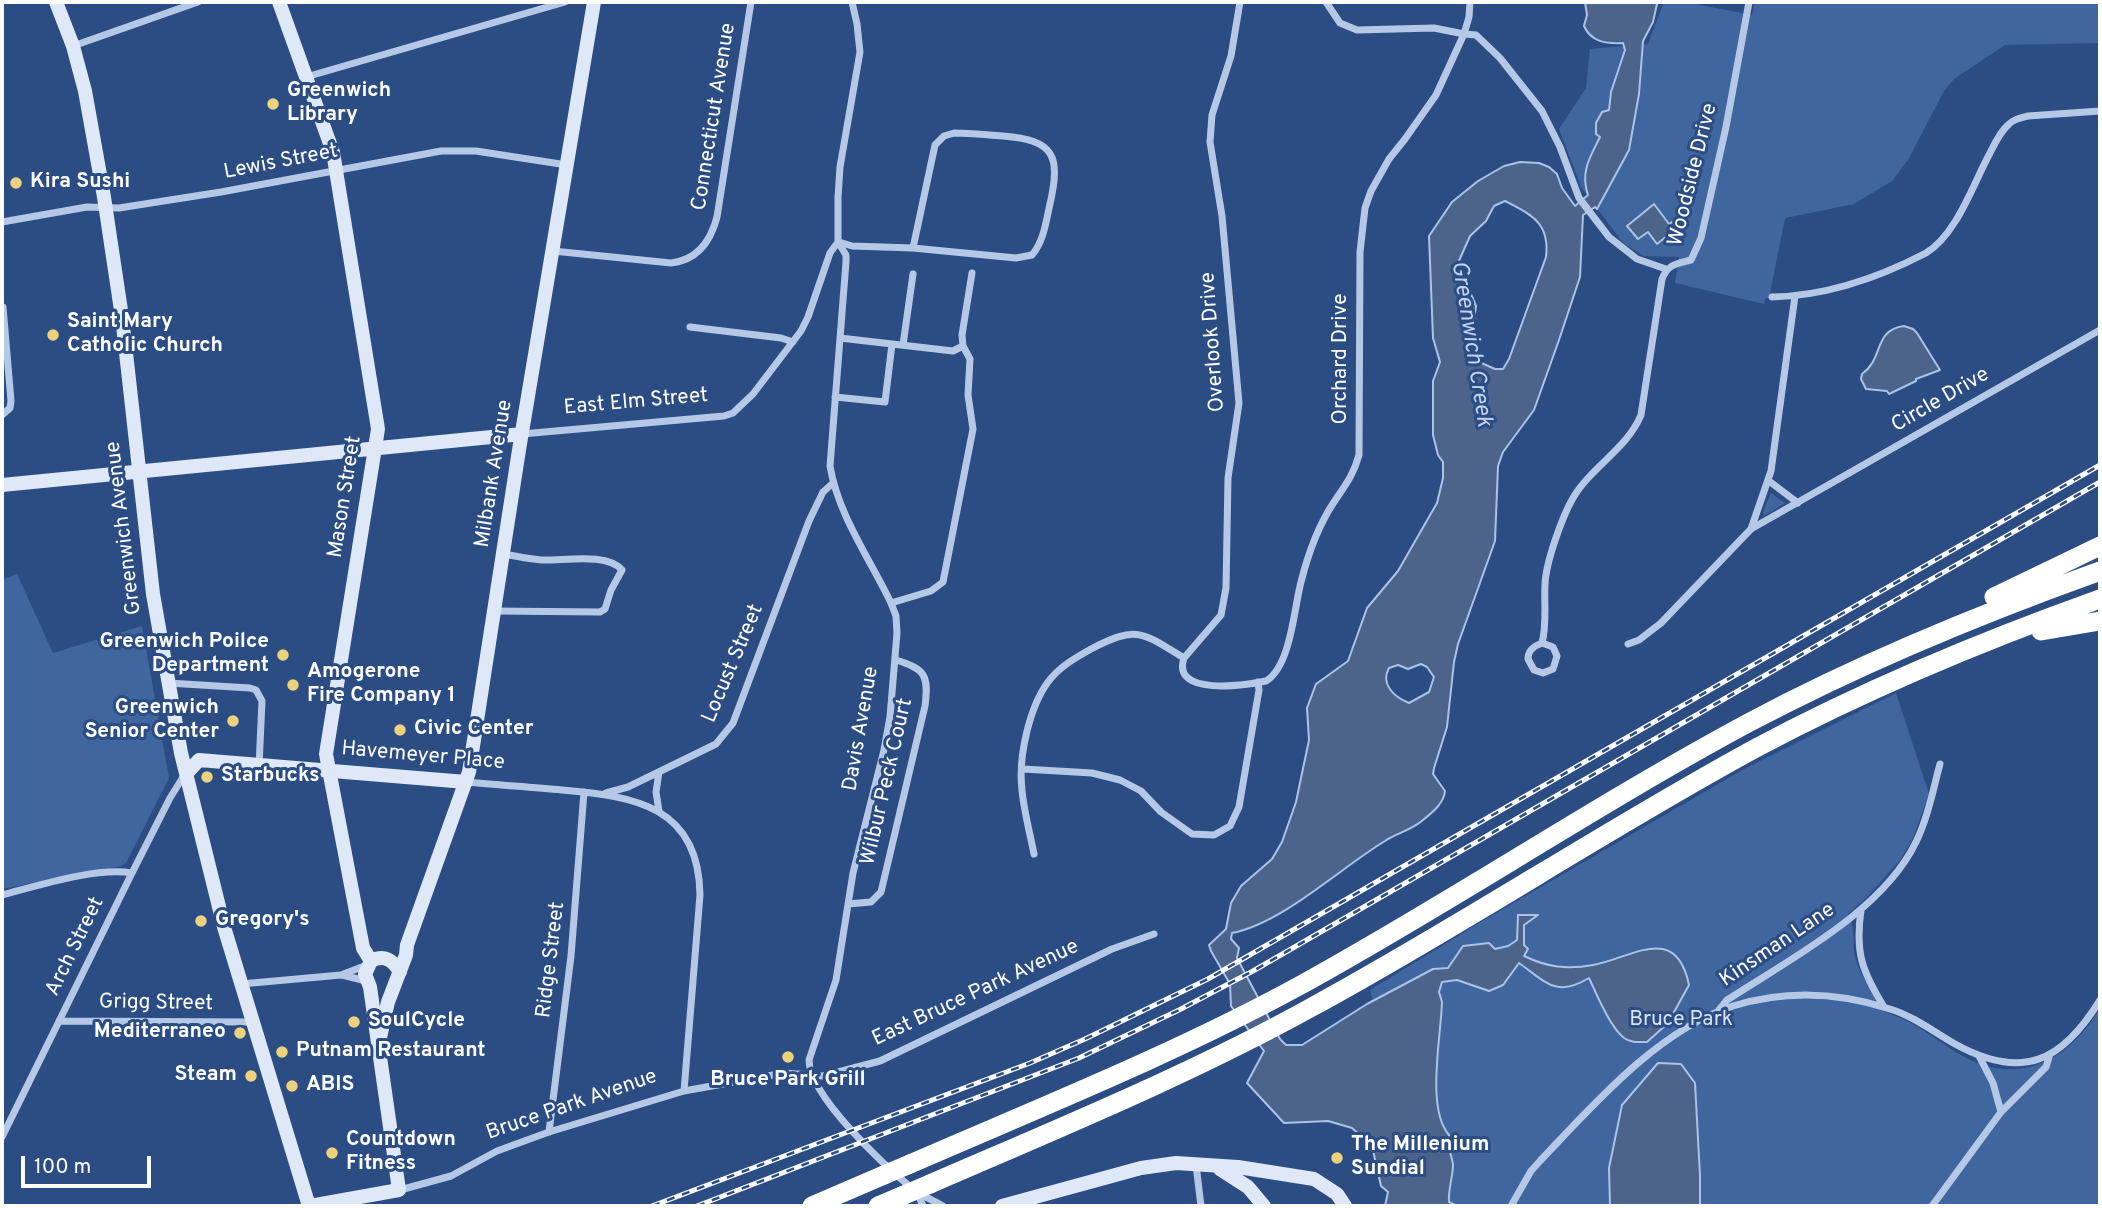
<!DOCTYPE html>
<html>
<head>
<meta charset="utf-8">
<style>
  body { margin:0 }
  #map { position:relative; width:2102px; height:1208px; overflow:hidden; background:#2b4d84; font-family:Overpass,sans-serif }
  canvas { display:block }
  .frame { position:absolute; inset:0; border:4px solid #fff; pointer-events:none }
  .scale { position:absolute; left:21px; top:1156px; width:130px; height:32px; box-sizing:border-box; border:4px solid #fff; border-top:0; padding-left:9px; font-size:21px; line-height:24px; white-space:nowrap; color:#fff; -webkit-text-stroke:5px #2b4d84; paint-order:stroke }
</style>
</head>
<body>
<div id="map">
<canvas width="2102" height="1208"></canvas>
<div class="frame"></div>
<div class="scale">100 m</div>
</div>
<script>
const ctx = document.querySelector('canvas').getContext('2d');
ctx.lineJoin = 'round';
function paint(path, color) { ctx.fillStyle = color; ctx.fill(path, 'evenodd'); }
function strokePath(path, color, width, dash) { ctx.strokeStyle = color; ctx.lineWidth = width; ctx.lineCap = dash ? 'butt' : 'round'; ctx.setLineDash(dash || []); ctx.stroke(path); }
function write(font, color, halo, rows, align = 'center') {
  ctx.font = font + ' Overpass,sans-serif'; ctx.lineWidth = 6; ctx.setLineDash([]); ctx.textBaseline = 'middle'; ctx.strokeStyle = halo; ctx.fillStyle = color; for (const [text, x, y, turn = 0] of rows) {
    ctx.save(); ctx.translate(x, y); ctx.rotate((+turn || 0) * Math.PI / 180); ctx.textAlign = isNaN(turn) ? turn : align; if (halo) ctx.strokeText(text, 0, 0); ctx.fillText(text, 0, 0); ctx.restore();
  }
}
paint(new Path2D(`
  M1664,2H1685L1752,15L1755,2H2100V43L2005,45L1954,79L1944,91L1908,160L1892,181L1854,204L1785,218L1769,298H1765L1764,304L1675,283L1679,257L1644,256L1623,243L1581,187L1559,129L1586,88L1590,49L1648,44Z
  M1771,493L1785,503L1764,516L1763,512Z
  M17,574L53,653L142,626L169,778L126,863L121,866L2,889V580Z
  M1896,693L1929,794L1913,838L1901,859L1866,898L1848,914C1858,934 1850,945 1857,963C1863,980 1873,989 1878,1009C1890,1014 1902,1018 1913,1024C1932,1035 1949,1049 1968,1059C2025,1086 2071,1057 2100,1008V1206H1427L1370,990L1484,920L1744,769Z`), '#4066a0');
const water = new Path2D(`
  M1585,2H1657V4L1653,22L1643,41L1639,94L1629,150L1597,209L1595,207L1583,215L1580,277L1559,340L1534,410L1503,452L1498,466L1495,541L1458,644L1454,662L1447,727L1434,768L1433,774L1445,791C1444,803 1433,812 1423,820C1412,830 1397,833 1385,841C1340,868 1283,923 1232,933L1231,939L1239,948L1237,958L1280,1039L1286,1045H1302L1367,1004L1433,969L1448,968L1463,946L1489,943L1495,949L1508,946L1517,940L1518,915H1538L1524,925V945L1528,949L1524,956C1547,967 1567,970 1593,965C1632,958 1676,922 1689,985L1668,1023L1647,1042C1639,1042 1631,1043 1624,1038C1610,1027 1597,995 1589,978C1556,998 1546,982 1519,963L1503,985L1489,991L1457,980L1442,982L1439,992L1442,1002C1441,1037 1426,1109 1449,1135C1446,1147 1452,1154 1453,1165C1453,1177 1448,1189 1449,1202L1457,1206H1385L1388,1192L1381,1186L1372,1146L1352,1128L1328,1121L1284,1123L1247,1083L1264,1051L1231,1006L1230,984L1211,951L1209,945L1226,929L1231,903L1241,886L1272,859L1282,842L1296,802L1309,740L1307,708L1316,684L1348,661L1367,608L1398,571L1437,503L1443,478V462L1438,455L1433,435V381L1440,362L1433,338L1429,236L1452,202L1478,181L1504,166L1520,162L1539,163L1549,167L1557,174L1562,188L1575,206L1588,195C1580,172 1590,157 1600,137L1596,134V123L1602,112L1609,110L1611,92L1625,50L1623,43C1606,44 1591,42 1584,26L1587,15ZM1505,201C1532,215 1550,223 1546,257L1509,359L1503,369H1495L1477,361L1472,338L1476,306L1458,263L1470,236L1486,221L1494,206ZM1421,664L1427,667L1434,677L1429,692L1409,703C1394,697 1380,684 1389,668L1398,665L1408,669Z
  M1654,204L1669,224L1672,222L1677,228L1657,244L1648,232L1638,239L1627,226Z
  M1904,326L1913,329L1917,333L1940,370L1916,379V381L1889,394L1887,391L1866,389L1861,379L1862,374C1884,359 1873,330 1904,326Z
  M1658,1063L1681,1064L1695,1083L1700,1176V1206H1610L1609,1168L1622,1105Z`);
paint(water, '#4c648b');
strokePath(water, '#aac3e7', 2);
strokePath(new Path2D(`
  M1240,2L1231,56L1212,115L1210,142L1222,216L1239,403L1228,478L1226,588L1221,615L1184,658C1171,697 1246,685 1266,681C1291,666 1294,608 1301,582C1308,554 1318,526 1334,502C1346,484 1353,476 1359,455L1360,252L1365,208L1371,191L1389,159L1405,139L1436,95L1464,34L1434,28L1357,30L1340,23L1326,2
  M1470,2L1469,17L1464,34L1476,35L1500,58L1542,111L1560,147L1579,198L1609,237L1637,259L1666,269
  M73,46L198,2
  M306,77L565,2
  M954,133C970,133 987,135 1003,136C1054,140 1061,155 1050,204C1046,221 1044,241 1032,255L1016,258L913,248L935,145L944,136Z
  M2,222L87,207L119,208L221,192L441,151H476L567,165
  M838,242L846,255V262L830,466C838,515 870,559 891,603L896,616L897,633L890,717L884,750L853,873L836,980L809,1060C809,1096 886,1167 914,1190C923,1196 934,1201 943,1206
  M839,242L852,246L913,248
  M553,251L671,263C698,260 711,240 717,217L751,2
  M1772,297C1827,296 1878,278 1926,253C1957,234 1973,184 1990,153C1995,143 2000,132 2008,125C2014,119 2020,118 2028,116L2100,111
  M690,327L781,338L793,342
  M840,338L953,351L963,346
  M903,345L913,274
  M835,397L885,402L892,344
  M2,415L10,408L11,401L3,307
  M522,434L724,416L733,413L753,394L801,331L808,317L830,253L838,242V197L840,167L860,52L857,24L852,2
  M1769,481L1798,503
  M1751,529L1771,471L1795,296
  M891,603L931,591L943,582L973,429L968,395L970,359L963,346L962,335L972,273
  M494,611L600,612L605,609L611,590L622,570C607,552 563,561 542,560C529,559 516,556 503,554
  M1542,643L1553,647L1557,656L1553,669L1543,673L1534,670L1528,659C1528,650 1534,646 1542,643C1547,625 1544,604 1545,584C1546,562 1562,517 1573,498C1591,467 1627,449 1641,415L1662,279C1668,264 1676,264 1691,260L1701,238L1726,127L1749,2
  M1628,644L1639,640L1661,623L1751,529L2100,330
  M168,683L250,688L256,690L262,701L259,766
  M1023,769L1092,773L1120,780L1141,791L1161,812L1192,834L1214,835L1230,826L1239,807L1259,690L1258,682
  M466,782C498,785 530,787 562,790C636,796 699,807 700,895L684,1091
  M606,793L628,787L716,744L733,723L809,521L823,492L833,483
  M659,811L656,792L659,772
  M1034,854C1030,833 1024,812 1022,790C1018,758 1029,708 1048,682C1059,667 1075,658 1091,649C1137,625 1142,632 1184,658
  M2,895C37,886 96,867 132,873
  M848,904L871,902L881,892L925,706C929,675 925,669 896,660
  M1861,910C1855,953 1862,971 1884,1007
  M342,975L366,981
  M241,984L341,975L367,965
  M1719,1010L1727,1000C1790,959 1883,911 1916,842C1928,817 1933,790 1940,764
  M59,1021L252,1022
  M1979,1056L1993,1083L2001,1112
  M549,1132L571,956L584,792
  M2,1137L132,873L170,798L185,774
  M1196,1165L1201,1206
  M400,1190L451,1176L497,1151L549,1132L684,1091L784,1073L823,1076L880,1061L1112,949L1154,934
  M917,1192L923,1206
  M1511,1206L1531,1171L1540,1161C1593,1105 1658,1030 1733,1006C1785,990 1838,992 1890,1009C1913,1016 1934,1032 1955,1044C2022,1081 2062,1062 2100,1000
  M1932,1206L2001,1112L2046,1067L2050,1054`), '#b5c9e7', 7);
strokePath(new Path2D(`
  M56,2L73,46L85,91L104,197L122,317L153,594L181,753L224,927L309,1206
  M279,2L333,152L378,429L326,754L363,948L371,961
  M2,485L522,434
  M186,774L199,760L466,782
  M379,1042L388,1002L406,955L407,945L469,772L519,450L594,2
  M1220,1169L1248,1187L1264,1206
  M310,1206L399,1190L370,987L365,974L371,961C384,954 393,960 400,972
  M1002,1206L1141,1168L1176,1163L1238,1167L1314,1179L1337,1194L1345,1206`), '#dee8f7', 14);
strokePath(new Path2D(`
  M1994,597L2100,546
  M2041,631L2100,621
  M910,1164C1041,1107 1174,1054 1299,986C1452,902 1597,804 1750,722C1863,662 1980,614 2100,571
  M930,1184C1059,1128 1189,1075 1312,1007C1463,925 1605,830 1756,748C1867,689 1982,641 2100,599
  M812,1206L884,1175
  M878,1206L904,1195`), '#fff', 19);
const rail = new Path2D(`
  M652,1206L1030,1063L1085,1039L1208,979L2100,465
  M697,1206L1079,1058L1179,1010L1253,971L2100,482`);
strokePath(rail, '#fff', 5);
strokePath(rail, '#2b4d84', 2.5, [8]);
strokePath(new Path2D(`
  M884,1175L910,1164
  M904,1195L930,1184`), '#fff', 19);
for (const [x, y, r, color] of [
  [273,104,7,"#edd27d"],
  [16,183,7,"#edd27d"],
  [53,335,7,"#edd27d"],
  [283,655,7,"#edd27d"],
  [293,685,7,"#edd27d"],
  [233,721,7,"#edd27d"],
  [400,730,7,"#edd27d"],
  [207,777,7,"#edd27d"],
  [201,921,7,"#edd27d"],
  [354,1022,7,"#edd27d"],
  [240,1033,7,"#edd27d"],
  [282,1052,7,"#edd27d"],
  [788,1057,7,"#edd27d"],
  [251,1076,7,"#edd27d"],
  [292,1086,7,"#edd27d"],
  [332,1153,7,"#edd27d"],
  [1337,1158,7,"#edd27d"]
]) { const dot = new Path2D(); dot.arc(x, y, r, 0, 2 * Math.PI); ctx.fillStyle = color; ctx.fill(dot); strokePath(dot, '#2b4d84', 2.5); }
write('bold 21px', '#fff', '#2b4d84', [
  ["Greenwich",287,92],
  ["Library",287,116],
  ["Kira Sushi",30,183],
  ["Saint Mary",67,323],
  ["Catholic Church",67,347],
  ["Greenwich Poilce",269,643,"right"],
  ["Department",269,667,"right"],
  ["Amogerone",307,673],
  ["Fire Company 1",307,697],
  ["Greenwich",219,709,"right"],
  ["Senior Center",219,733,"right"],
  ["Civic Center",414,730],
  ["Starbucks",221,777],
  ["Gregory's",215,921],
  ["SoulCycle",368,1022],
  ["Mediterraneo",226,1033,"right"],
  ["Putnam Restaurant",296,1052],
  ["Steam",237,1076,"right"],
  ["Bruce Park Grill",788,1081,"center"],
  ["ABIS",306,1086],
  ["Countdown",346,1141],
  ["Fitness",346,1165],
  ["The Millenium",1351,1146],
  ["Sundial",1351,1170]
], 'left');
write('21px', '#fff', '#2b4d84', [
  ["Connecticut Avenue",715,117,-81],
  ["Lewis Street",281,163,-11],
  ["Woodside Drive",1694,175,-76],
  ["Overlook Drive",1214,342,-94],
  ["Orchard Drive",1342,359,-90],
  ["Circle Drive",1941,401,-30],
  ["East Elm Street",636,403,-5],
  ["Milbank Avenue",495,474,-81],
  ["Mason Street",346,497,-81],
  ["Greenwich Avenue",125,528,-97],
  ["Locust Street",734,664,-67],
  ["Davis Avenue",862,729,-80],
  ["Havemeyer Place",423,757,5],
  ["Wilbur Peck Court",888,782,-77],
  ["Kinsman Lane",1778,946,-34],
  ["Arch Street",76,947,-64],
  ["Ridge Street",552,960,-83],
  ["East Bruce Park Avenue",976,994,-25],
  ["Grigg Street",156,1004,1],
  ["Bruce Park Avenue",572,1106,-19]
]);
write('21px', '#d8e4f6', '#2b4d84', [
  ["Bruce Park",1681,1021]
]);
write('italic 23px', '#c1d3ee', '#2b4d84', [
  ["Greenwich Creek",1470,344,81]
]);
</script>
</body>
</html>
